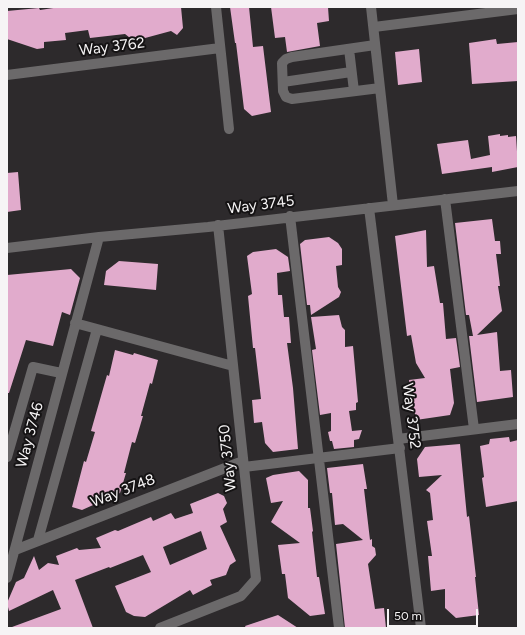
<!DOCTYPE html>
<html>
<head>
<meta charset="utf-8">
<style>
  body { margin:0 }
  #map { position:relative; width:525px; height:635px; overflow:hidden; background:#2d2a2c; font-family:Figtree,sans-serif }
  canvas { display:block }
  .frame { position:absolute; inset:0; border:8px solid #f6f4f5; pointer-events:none }
  .scale { position:absolute; left:387px; top:609px; width:91px; height:18px; box-sizing:border-box; border:2px solid #f6f4f5; border-top:0; padding-left:5px; font-size:12px; line-height:14px; white-space:nowrap; color:#f6f4f5; -webkit-text-stroke:3px #151314; paint-order:stroke }
</style>
</head>
<body>
<div id="map">
<canvas width="525" height="635"></canvas>
<div class="frame"></div>
<div class="scale">50 m</div>
</div>
<script>
const ctx = document.querySelector('canvas').getContext('2d');
ctx.lineJoin = 'round';
function paint(path, color) { ctx.fillStyle = color; ctx.fill(path, 'evenodd'); }
function strokePath(path, color, width, dash) { ctx.strokeStyle = color; ctx.lineWidth = width; ctx.lineCap = dash ? 'butt' : 'round'; ctx.setLineDash(dash || []); ctx.stroke(path); }
function write(font, color, halo, rows, align = 'center') {
  ctx.font = font + ' Figtree,sans-serif'; ctx.lineWidth = 4; ctx.setLineDash([]); ctx.textBaseline = 'middle'; ctx.strokeStyle = halo; ctx.fillStyle = color; for (const [text, x, y, turn = 0] of rows) {
    ctx.save(); ctx.translate(x, y); ctx.rotate((+turn || 0) * Math.PI / 180); ctx.textAlign = isNaN(turn) ? turn : align; if (halo) ctx.strokeText(text, 0, 0); ctx.fillText(text, 0, 0); ctx.restore();
  }
}
paint(new Path2D(`
  M60,7H181L183,28L177,35L171,31L134,41L125,34L90,38L88,30L65,33L66,40L44,42V48L37,49L7,39V11L39,8L40,10Z
  M230,7H249L253,47L263,46L271,112L252,116L244,109L236,43H235Z
  M271,7H328L329,21L317,23L320,46L287,52L285,37L275,38Z
  M496,39L497,44L518,42V81L472,84L469,43Z
  M419,49L422,82L398,85L395,52Z
  M500,134V136L508,135V137L516,136L518,167L492,172V167L442,174L437,144L468,140L471,159L490,155L488,136Z
  M18,172L21,210L7,212V173Z
  M492,219L495,241H500L501,254H496L500,286H498L502,311L477,335L497,332L500,371L511,370L513,397L477,402L469,336H473L469,315H466L455,223Z
  M426,230L427,267L434,266L440,303H443L446,339L456,338L460,367L450,369L454,403L450,415L416,420L409,380L425,378L416,363L411,335L407,336L395,236Z
  M329,237L338,243L342,249V265L336,266L338,287L341,292L339,297L311,315L310,305H307L300,244L305,240Z
  M276,249L288,257L290,271L277,273L278,295H282L284,317H289L291,343H287L293,388L298,449L273,452L265,443L262,422L254,423L252,400L261,399L255,348H253L248,296L252,294L247,256L253,252Z
  M119,261L158,264L156,290L104,285L106,271Z
  M71,269L80,278L70,315L62,312L53,346L26,340L9,393H7V275Z
  M339,315L342,327L345,330V347L353,346L358,402L356,403V410L349,411L352,431L362,430L359,439L354,440V447L334,449L332,441H330L328,432L331,431V413L320,415L312,350L316,349L311,317Z
  M115,350L133,355L134,353L158,360L152,384L150,383L141,416H143L135,443L132,442L124,473H126L120,493L82,510L72,507L84,461L86,462L95,432L91,431L107,375L109,376Z
  M509,437L510,442L518,440V501L486,507L482,478L484,477L480,446L489,444L490,439Z
  M460,444L467,517L469,516L476,577H475L479,615L456,618L445,608V589L431,591L428,556H432L427,521L433,520L430,493L426,490L442,475L419,477L417,459L425,447Z
  M363,464L367,489H364L370,540L372,539V546L375,548L376,555L368,564L375,609L384,608L386,628H345L336,544L363,540L343,524L335,525L332,493H330L327,468Z
  M299,471L308,480V508H310L313,531L312,532L317,577H319L325,614L310,616L288,598L285,574H282L278,545L300,543L271,522L283,501L271,503L266,478L273,475Z
  M218,493L224,496L227,503L223,509L227,522L220,526L236,561L230,565L226,575L210,580L212,585L193,595L190,590L145,617L134,616L126,612L115,586L151,572L143,555L110,568L109,567L75,580L93,628H12V627L61,609L53,590L9,611L7,603L16,582L24,578L34,556L39,570L48,563L59,565L56,556L77,548L79,550L101,548L96,538L115,530L118,531L151,517L153,521L171,513L175,519L193,513L190,504ZM201,531L207,549L170,565L163,547Z
  M278,615L298,628H246L245,626Z`), '#e1abcc');
strokePath(new Path2D(`
  M216,7L229,129
  M371,7L393,205
  M374,27L518,9
  M375,45L292,57L286,59L282,63L283,91L286,97L292,99L380,88
  M349,49L354,91
  M7,75L220,48
  M283,82L351,72
  M445,199L474,429
  M369,208L398,439L421,628
  M290,216L339,628
  M7,248L99,237L208,227L518,191
  M75,323L233,366
  M398,439L518,424
  M7,457L33,367L61,373
  M244,467L400,448
  M38,540L97,329
  M15,550L243,461
  M7,578L99,237
  M160,628L241,596L256,579L218,225`), '#6b696a', 10);
write('15px', '#f6f4f5', '#151314', [
  ["Way 3762",112,47,-7],
  ["Way 3745",261,205,-7],
  ["Way 3752",411,416,83],
  ["Way 3746",30,435,-75],
  ["Way 3750",228,458,-96],
  ["Way 3748",123,491,-21]
]);
</script>
</body>
</html>
